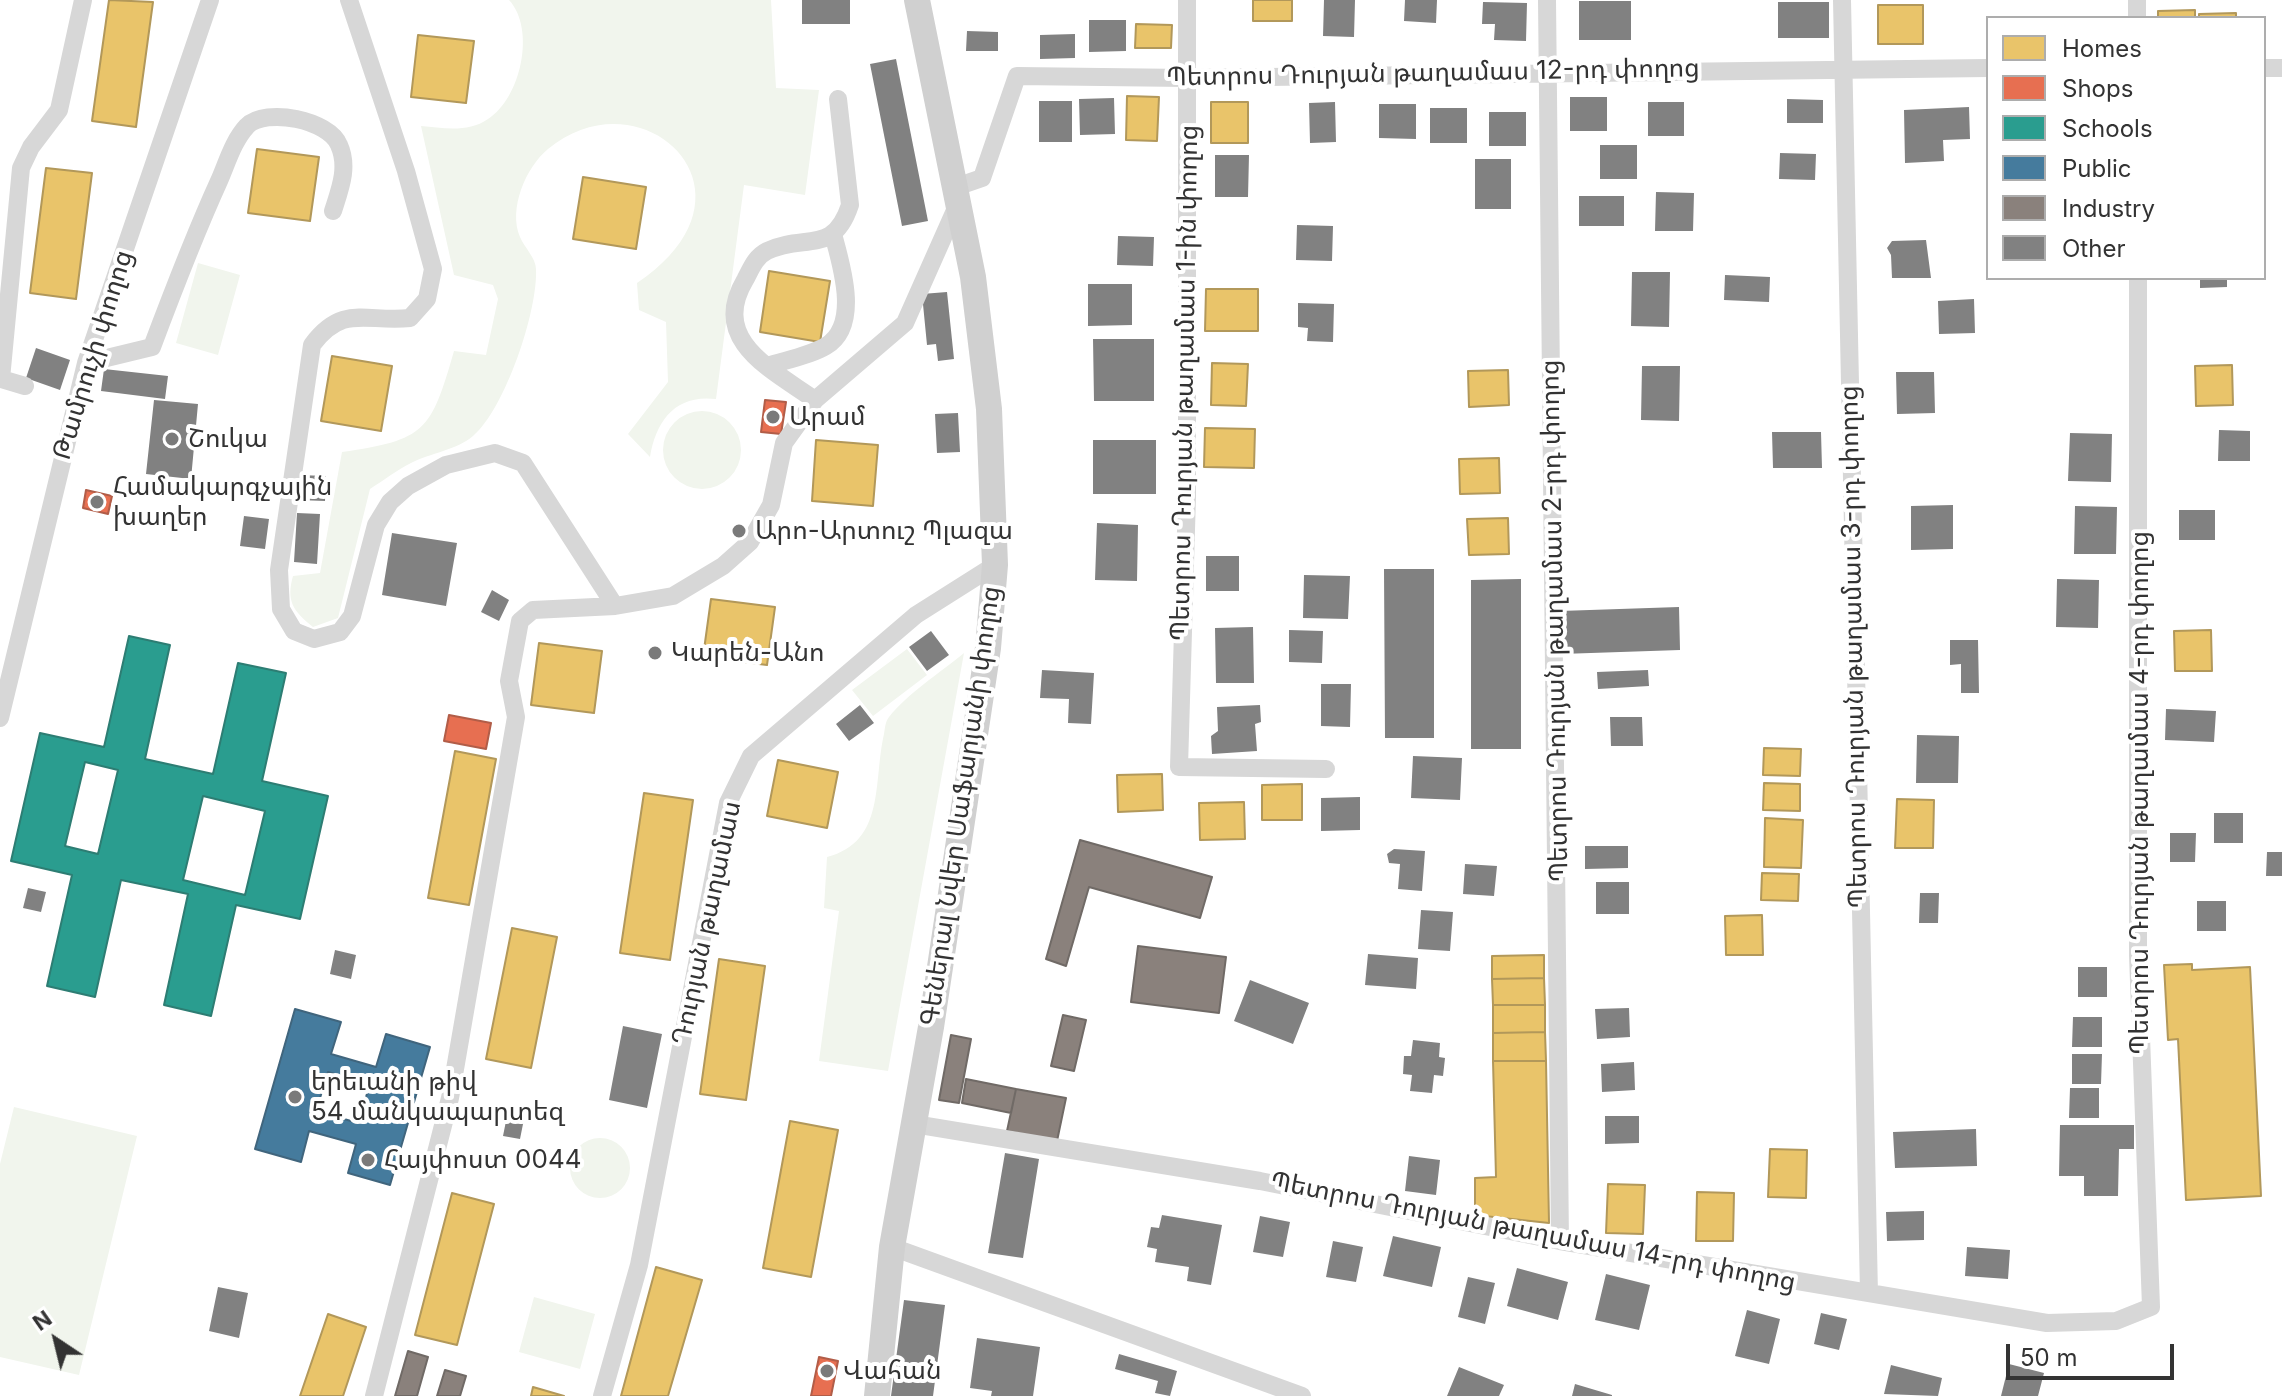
<!DOCTYPE html>
<html>
<head>
<meta charset="utf-8">
<style>
  body { margin:0 }
  #map { position:relative; width:2282px; height:1396px; overflow:hidden; background:#fff; font-family:Inter,sans-serif }
  canvas { display:block }
  .legend { position:absolute; left:1986px; top:16px; width:280px; height:264px; box-sizing:border-box; background:#fff; border:2px solid #adadad; margin:0; padding:10px 14px; list-style:none; font-size:24px; color:#333 }
  .legend li { display:flex; align-items:center; gap:16px; height:40px }
  .legend b { width:40px; border:2px solid #adadad }
  .north { position:absolute; left:16px; top:1300px; width:80px; height:80px; -webkit-text-stroke:6px #fff; paint-order:stroke; rotate:325deg; font-size:22px; font-weight:700; line-height:32px; text-align:center; color:#333 }
  .north::after { content:''; display:block; margin:auto; width:28px; height:36px; background:#333; clip-path:polygon(50% 0,100% 100%,50% 72%,0 100%) }
  .scale { position:absolute; left:2006px; top:1344px; width:168px; height:36px; box-sizing:border-box; border:4px solid #333; border-top:0; padding-left:10px; font-size:24px; line-height:28px; white-space:nowrap; color:#333; -webkit-text-stroke:6px #fff; paint-order:stroke }
</style>
</head>
<body>
<div id="map">
<canvas width="2282" height="1396"></canvas>
<ul class="legend">
<li><b style="height:22px;background:#e9c46a"></b>Homes</li>
<li><b style="height:22px;background:#e76f51"></b>Shops</li>
<li><b style="height:22px;background:#2a9d8f"></b>Schools</li>
<li><b style="height:22px;background:#457b9d"></b>Public</li>
<li><b style="height:22px;background:#8a817c"></b>Industry</li>
<li><b style="height:22px;background:#818181"></b>Other</li>
</ul>
<div class="north">N</div>
<div class="scale">50 m</div>
</div>
<script>
const ctx = document.querySelector('canvas').getContext('2d');
ctx.lineJoin = 'round';
function paint(path, color) { ctx.fillStyle = color; ctx.fill(path, 'evenodd'); }
function strokePath(path, color, width, dash) { ctx.strokeStyle = color; ctx.lineWidth = width; ctx.lineCap = dash ? 'butt' : 'round'; ctx.setLineDash(dash || []); ctx.stroke(path); }
function write(font, color, halo, rows, align = 'center') {
  ctx.font = font + ' Inter,"Noto Sans Armenian",sans-serif'; ctx.lineWidth = 8; ctx.setLineDash([]); ctx.textBaseline = 'middle'; ctx.strokeStyle = halo; ctx.fillStyle = color; for (const [text, x, y, turn = 0] of rows) {
    ctx.save(); ctx.translate(x, y); ctx.rotate((+turn || 0) * Math.PI / 180); ctx.textAlign = isNaN(turn) ? turn : align; if (halo) ctx.strokeText(text, 0, 0); ctx.fillText(text, 0, 0); ctx.restore();
  }
}
paint(new Path2D(`
  M509,0H771L776,88L819,90L805,195L744,185L716,399C676,394 656,420 650,457L628,434L668,382L666,322L639,310L637,283C773,192 642,71 548,149C526,167 508,209 520,237C524,247 536,258 536,269C538,311 505,409 473,436C457,450 430,453 411,463C397,470 384,480 370,489L338,618L313,627C293,611 286,601 293,576L320,573L342,452C426,440 431,431 454,351L486,355L498,299L493,285L454,275L421,126C443,128 468,133 488,119C521,98 536,29 509,0Z
  M198,263L240,275L218,355L176,343Z
  M663 450a39 39 0 1 1 78 0a39 39 0 1 1-78 0Z
  M907,649L927,675L873,716L852,690Z
  M964,653L888,1071L819,1061L839,911L824,908L827,857C886,842 873,781 884,734C885,729 885,722 889,717C908,693 940,673 964,653Z
  M14,1107L137,1136L79,1375L0,1357V1164Z
  M570 1168a30 30 0 1 1 60 0a30 30 0 1 1-60 0Z
  M534,1297L595,1314L580,1369L519,1352Z`), '#f1f5ed');
const homes = new Path2D(`
  M109,0L153,2L136,127L92,121Z
  M1253,0H1292V21H1253Z
  M1878,5H1923V44H1878Z
  M2195,10V18H2158V11Z
  M2236,13V18H2199V14Z
  M1136,24L1172,25L1171,48H1135Z
  M418,35L474,41L466,103L411,97Z
  M1127,96L1159,97L1157,141L1126,140Z
  M1211,102H1248V143H1211Z
  M257,149L319,157L310,221L248,213Z
  M46,168L92,173L76,299L30,293Z
  M583,177L646,187L636,249L573,239Z
  M769,271L830,281L820,342L760,332Z
  M1206,289H1258V331H1205Z
  M332,356L392,366L381,431L321,421Z
  M1212,363L1248,364L1246,406L1211,405Z
  M2232,365L2233,405L2196,406L2195,366Z
  M1508,370L1509,405L1469,407L1468,371Z
  M1205,428L1255,429L1254,468L1204,467Z
  M816,440L878,445L873,506L812,501Z
  M1499,458L1500,493L1460,494L1459,459Z
  M1508,518L1509,554L1469,555L1467,519Z
  M711,599L775,607L767,665L703,657Z
  M2211,630L2212,671H2175L2174,631Z
  M539,643L602,651L594,713L531,705Z
  M1764,748L1801,749L1800,776L1763,775Z
  M455,751L496,759L469,905L428,898Z
  M778,760L838,772L827,828L767,816Z
  M1162,774L1163,810L1118,812L1117,775Z
  M1764,783L1800,784V811L1763,810Z
  M1302,784V820H1262V785Z
  M644,793L693,800L670,960L620,953Z
  M1897,799L1934,800L1933,848H1895Z
  M1244,802L1245,839L1200,840L1199,803Z
  M1765,818L1803,820L1801,868L1764,867Z
  M1762,873L1799,874L1798,901L1761,900Z
  M1762,915L1763,955H1726L1725,916Z
  M512,928L557,937L531,1068L486,1059Z
  M1544,955V978L1492,979V956Z
  M719,959L765,966L746,1100L700,1094Z
  M2192,964V970L2250,967L2261,1196L2186,1200L2178,1039L2168,1040L2164,965Z
  M1544,978L1545,1005H1493L1492,979Z
  M1493,1005H1545V1032L1493,1033Z
  M1545,1032L1546,1061H1493V1033Z
  M1493,1061H1546L1549,1223L1475,1215V1178L1496,1177Z
  M790,1121L838,1130L811,1277L763,1268Z
  M1770,1149L1807,1150L1806,1198L1768,1197Z
  M1608,1184L1645,1185L1643,1234L1606,1233Z
  M1697,1192L1734,1193L1733,1241H1696Z
  M452,1193L494,1204L457,1345L415,1335Z
  M656,1267L702,1280L668,1396H621Z
  M328,1314L366,1327L343,1396H300Z
  M533,1387L564,1396H531Z`);
paint(homes, '#e9c46a');
strokePath(homes, '#b2985a', 2);
const shops = new Path2D(`
  M765,400L786,402L781,434L761,432Z
  M86,490L112,496L108,514L83,508Z
  M449,715L491,723L486,749L444,741Z
  M819,1357L838,1361L831,1396H811Z`);
paint(shops, '#e76f51');
strokePath(shops, '#b15d48', 2);
const schools = new Path2D(`
  M129,636L170,645L145,759L213,774L238,663L286,673L262,781L328,796L300,919L236,905L211,1016L164,1005L188,894L121,880L95,997L47,986L72,875L11,861L40,733L104,747ZM85,762L118,770L98,854L65,846ZM203,796L265,811L245,895L183,880Z`);
paint(schools, '#2a9d8f');
strokePath(schools, '#2d7d73', 2);
const public = new Path2D(`
  M295,1009L341,1022L331,1054L376,1067L386,1034L430,1047L390,1185L348,1173L356,1144L309,1131L301,1162L255,1149ZM328,1072L370,1084L358,1123L316,1111Z`);
paint(public, '#457b9d');
strokePath(public, '#40657d', 2);
const industry = new Path2D(`
  M1080,840L1212,877L1200,918L1089,887L1066,966L1046,959Z
  M1138,946L1226,957L1219,1013L1131,1002Z
  M1063,1015L1086,1020L1074,1071L1051,1066Z
  M951,1035L971,1039L959,1103L939,1100Z
  M966,1079L1016,1089L1011,1113L962,1103Z
  M1016,1089L1066,1098L1057,1141L1007,1131Z
  M408,1351L428,1357L417,1396H395Z
  M445,1370L466,1376L460,1396H437Z`);
paint(industry, '#8a817c');
strokePath(industry, '#706a66', 2);
paint(new Path2D(`
  M802,0H850V24H802Z
  M1324,0H1355L1354,37L1323,36Z
  M1405,0H1437L1436,23L1404,21Z
  M1579,1H1631V40H1579Z
  M1483,2L1527,3L1526,41L1494,40L1495,24H1482Z
  M1778,2H1829V38H1778Z
  M1089,20H1126V51L1089,52Z
  M967,31L998,32V51H966Z
  M1075,34V58L1040,59V35Z
  M896,59L928,221L902,226L870,64Z
  M1570,97H1607V131H1570Z
  M1114,98L1115,134L1080,135L1079,99Z
  M1787,99L1823,100V123H1787Z
  M1039,101H1072V142H1039Z
  M1335,102L1336,142L1310,143L1309,103Z
  M1648,102H1684V136H1648Z
  M1379,104H1416V139L1379,138Z
  M1969,107L1970,139L1943,140L1944,161L1905,163L1904,110Z
  M1430,108H1467V143H1430Z
  M1489,112H1526V146H1489Z
  M1600,145H1637V179H1600Z
  M1780,153L1816,154L1815,180L1779,179Z
  M1215,155H1249L1248,197H1215Z
  M1475,159H1511V209H1475Z
  M1656,192L1694,193L1693,231H1655Z
  M1579,196H1624V226H1579Z
  M1297,225L1333,226L1332,261L1296,260Z
  M1118,236L1154,237L1153,266L1117,265Z
  M1926,240L1931,278H1892L1891,255L1887,248L1892,241Z
  M1632,272H1670L1669,327L1631,326Z
  M1725,275L1770,277L1769,302L1724,300Z
  M2200,278H2227V287L2200,288Z
  M1088,284H1132V325L1088,326Z
  M947,292L954,359L938,361L936,344L927,345L922,294Z
  M1974,299L1975,333L1939,334L1938,301Z
  M1298,303L1334,304L1333,342L1307,341L1308,328L1298,327Z
  M1093,339H1154V401H1094Z
  M36,348L70,360L60,390L26,378Z
  M1642,366H1680L1679,421L1641,420Z
  M104,369L168,376L165,399L101,391Z
  M1896,372H1934L1935,413L1897,414Z
  M154,400L198,404L191,479L146,474Z
  M958,413L960,452L937,453L935,414Z
  M2219,430L2250,431V461H2218Z
  M1772,432H1821L1822,468H1773Z
  M2070,433L2112,434L2111,482L2068,481Z
  M1093,440H1156V494H1093Z
  M299,475L326,476L325,501L298,500Z
  M1953,505V549L1911,550V506Z
  M2075,506L2117,507L2116,554H2074Z
  M2179,510H2215V540H2179Z
  M297,513L320,514L317,564L294,562Z
  M244,516L269,519L265,549L240,546Z
  M1097,523L1138,525L1137,581L1095,580Z
  M392,533L457,543L446,606L382,595Z
  M1206,556H1239V591H1206Z
  M1384,569H1434V738H1385Z
  M1304,575L1350,576L1348,619L1303,618Z
  M1521,579V749H1471V580Z
  M2057,579L2099,580L2098,628L2056,627Z
  M492,590L509,600L499,621L481,612Z
  M1679,607L1680,650L1561,654L1560,611Z
  M1253,627L1254,683H1216L1215,628Z
  M1289,630L1323,631L1322,663L1289,662Z
  M931,631L949,655L927,671L909,647Z
  M1950,640H1978L1979,693H1961V664L1950,665Z
  M1042,670L1094,673L1091,724L1068,723L1069,699L1040,698Z
  M1648,670L1649,686L1598,689L1597,672Z
  M1321,684H1351L1350,727L1321,726Z
  M860,705L874,723L849,741L836,724Z
  M1260,705L1261,722L1255,724L1257,751L1212,754L1211,736L1218,731L1217,707Z
  M2166,709L2216,711L2214,742L2165,740Z
  M1610,717H1642L1643,746H1611Z
  M1917,735L1959,736L1958,783H1916Z
  M1413,756L1462,758L1460,800L1411,798Z
  M1360,797V830L1321,831V798Z
  M2214,813H2243V843H2214Z
  M2170,833H2196L2195,862H2170Z
  M1585,846H1628V868L1585,869Z
  M1394,849L1425,851L1422,891L1398,889L1400,864L1389,863L1387,854Z
  M2267,852H2282V876H2266Z
  M1465,864L1497,866L1494,896L1463,894Z
  M1596,882H1629V914H1596Z
  M28,888L46,892L41,912L23,908Z
  M1920,893H1939L1938,923H1919Z
  M2197,901H2226V931H2197Z
  M1421,910L1453,912L1450,951L1418,949Z
  M335,950L356,955L351,979L330,974Z
  M1368,954L1418,958L1416,989L1365,985Z
  M2078,967H2107V997H2078Z
  M1250,980L1309,1003L1293,1044L1234,1021Z
  M1629,1008L1630,1037L1597,1039L1595,1009Z
  M2073,1017H2102V1047H2072Z
  M623,1026L662,1034L647,1108L609,1100Z
  M1413,1040L1440,1043L1439,1057L1445,1058L1443,1076L1434,1075L1432,1093L1410,1091L1412,1075L1403,1074L1404,1056H1411Z
  M2072,1054H2102L2101,1084H2072Z
  M1634,1062L1635,1090L1602,1092L1601,1064Z
  M2070,1088H2099V1118H2069Z
  M507,1116L524,1119L520,1139L503,1136Z
  M1605,1116H1639V1143L1605,1144Z
  M2060,1125H2134V1149H2119L2118,1196H2084V1176H2059Z
  M1976,1129L1977,1166L1895,1168L1893,1132Z
  M1005,1153L1039,1159L1023,1258L988,1253Z
  M1409,1156L1440,1160L1436,1195L1405,1191Z
  M1924,1211V1240L1887,1241L1886,1212Z
  M1162,1215L1222,1225L1211,1285L1187,1281L1189,1267L1155,1262L1157,1249L1147,1247L1151,1227L1159,1228Z
  M1260,1216L1290,1222L1283,1257L1253,1252Z
  M1393,1236L1441,1247L1432,1287L1383,1276Z
  M1333,1241L1363,1247L1356,1282L1326,1277Z
  M1967,1247L2010,1250L2008,1279L1965,1276Z
  M1517,1268L1568,1282L1558,1320L1507,1306Z
  M1606,1274L1650,1285L1639,1330L1595,1320Z
  M1468,1277L1495,1283L1485,1324L1458,1317Z
  M218,1287L248,1293L239,1338L209,1331Z
  M904,1300L945,1305L933,1396H891Z
  M1747,1310L1780,1319L1769,1364L1735,1356Z
  M1821,1313L1847,1319L1839,1350L1814,1344Z
  M977,1338L1040,1347L1033,1396H991L992,1391L970,1388Z
  M1119,1354L1177,1371L1170,1396L1155,1393L1158,1381L1115,1369Z
  M2009,1364L2044,1373L2038,1396H2001Z
  M1891,1365L1942,1378L1938,1396L1884,1394Z
  M1459,1367L1504,1385L1499,1396H1447Z
  M1575,1384L1612,1395V1396H1572Z`), '#818181');
strokePath(new Path2D(`
  M349,0L406,171L433,269L427,299L410,318C367,323 343,303 312,345L279,570L281,609L294,631L314,639L340,632L352,616L376,525L390,502L408,486L446,465L495,453L523,463L615,606
  M1187,0V496L1179,767L1326,769
  M1547,0L1560,1241
  M1842,0L1869,1293
  M2137,0V18
  M2264,68H2282
  M953,188L982,178L1017,76L1187,78L1988,68
  M86,363L152,347C173,291 194,236 219,181C227,163 233,141 247,126C266,107 329,120 339,145C349,167 340,189 333,211
  M767,366C786,360 809,356 826,346C861,325 841,264 833,234
  M25,386L1,379L21,168L31,147L59,110L83,0
  M815,400C773,370 709,341 745,280C751,269 755,257 767,251C805,233 833,256 850,205L838,99
  M0,718L86,363L210,0
  M914,1124L1260,1181L1560,1241L2047,1323L2116,1321L2151,1307L2138,955V278
  M892,1247L1302,1396
  M374,1396L450,1098L516,717L509,681L520,621L533,610L615,606L673,596L723,566L750,542L771,505L784,443L815,400L905,323L957,206
  M602,1396L639,1265L728,803L751,756L916,615L995,565`), '#d7d7d7', 18);
strokePath(new Path2D(`
  M877,1396L892,1247L931,1027L988,648L995,565L989,409L973,277L917,0`), '#d0d0d0', 26);
for (const [x, y, r, color] of [
  [773,417,8,"#7a7a7a"],
  [172,439,8,"#7a7a7a"],
  [97,502,8,"#7a7a7a"],
  [739,531,8,"#7a7a7a"],
  [655,653,8,"#7a7a7a"],
  [295,1097,8,"#7a7a7a"],
  [368,1160,8,"#7a7a7a"],
  [827,1371,8,"#7a7a7a"]
]) { const dot = new Path2D(); dot.arc(x, y, r, 0, 2 * Math.PI); ctx.fillStyle = color; ctx.fill(dot); strokePath(dot, '#fff', 3); }
write('26px', '#333', '#fff', [
  ["Պետրոս Դուրյան թաղամաս 12-րդ փողոց",1433,73,-1],
  ["Թամրուչի փողոց",93,355,-73],
  ["Պետրոս Դուրյան թաղամաս 1-ին փողոց",1185,383,-89],
  ["Պետրոս Դուրյան թաղամաս 2-րդ փողոց",1555,621,-91],
  ["Պետրոս Դուրյան թաղամաս 3-րդ փողոց",1854,647,-91],
  ["Պետրոս Դուրյան թաղամաս 4-րդ փողոց",2140,793,-90],
  ["Գեներալ Նվեր Սաֆարյանի փողոց",961,806,-82],
  ["Դուրյան թաղամաս",707,923,-78],
  ["Պետրոս Դուրյան թաղամաս 14-րդ փողոց",1533,1232,11]
]);
write('26px', '#333', '#fff', [
  ["Արամ",789,417],
  ["Շուկա",188,439],
  ["Համակարգչային",113,487],
  ["խաղեր",113,517],
  ["Արո-Արտուշ Պլազա",755,531],
  ["Կարեն-Անո",671,653],
  ["երեւանի թիվ",311,1082],
  ["54 մանկապարտեզ",311,1112],
  ["Հայփոստ 0044",384,1160],
  ["Վահան",843,1371]
], 'left');
</script>
</body>
</html>
